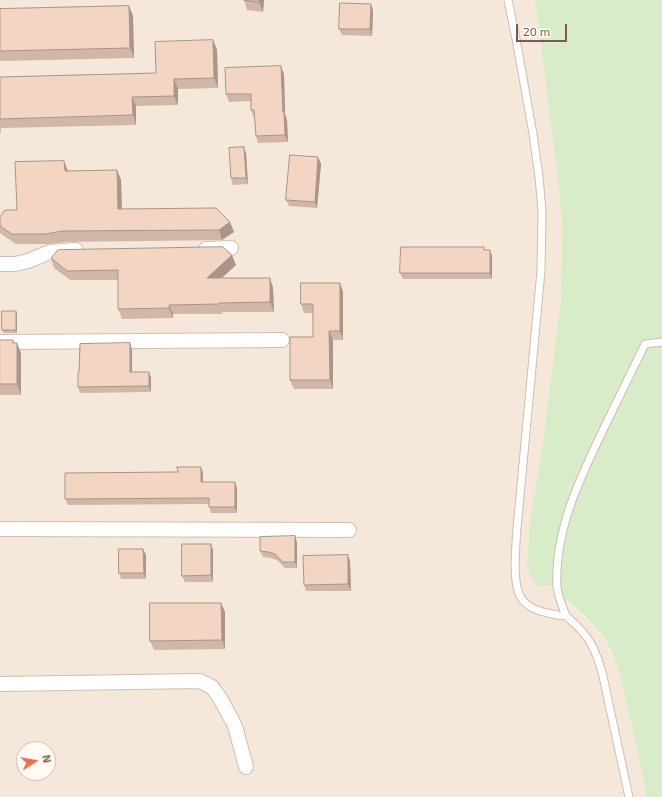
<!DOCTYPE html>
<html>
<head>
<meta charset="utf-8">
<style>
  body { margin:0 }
  #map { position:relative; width:662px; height:797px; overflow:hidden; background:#fdf6ec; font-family:"Exo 2",sans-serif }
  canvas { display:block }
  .north { position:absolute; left:16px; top:741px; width:40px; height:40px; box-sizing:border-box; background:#fffaf3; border:1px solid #cabbb1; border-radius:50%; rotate:79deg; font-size:11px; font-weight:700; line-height:16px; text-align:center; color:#7a5c4d }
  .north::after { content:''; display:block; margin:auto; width:14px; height:18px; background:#e76f51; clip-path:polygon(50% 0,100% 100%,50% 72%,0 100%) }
  .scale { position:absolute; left:516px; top:24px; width:51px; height:18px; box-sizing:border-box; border:2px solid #7a5c4d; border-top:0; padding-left:5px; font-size:12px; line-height:14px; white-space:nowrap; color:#7a5c4d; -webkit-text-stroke:3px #fffaf3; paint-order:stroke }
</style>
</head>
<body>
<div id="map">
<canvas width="662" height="797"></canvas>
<div class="north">N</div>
<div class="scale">20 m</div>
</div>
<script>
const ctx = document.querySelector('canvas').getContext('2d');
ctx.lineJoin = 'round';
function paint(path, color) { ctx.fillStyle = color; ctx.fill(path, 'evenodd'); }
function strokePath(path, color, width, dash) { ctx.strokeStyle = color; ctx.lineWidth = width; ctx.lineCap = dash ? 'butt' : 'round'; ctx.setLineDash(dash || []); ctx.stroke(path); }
paint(new Path2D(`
  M0,0H535L553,140L562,220L561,298L542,451L529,528L527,567L540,586H551L593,625L606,642L616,662L626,698L637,747L646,797H0ZM24,749H48V773H24Z`), '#f5e8da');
paint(new Path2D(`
  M535,0H662V797H646C641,765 634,735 627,704C622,683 618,662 607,643C595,622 569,603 551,586H540L533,581L527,567L529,528L542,450L561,298L562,220L553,140Z`), '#d8ecc9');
const lane = new Path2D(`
  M508,0L516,39L533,134L539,177L542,211L541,271L517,528C516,546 512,580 520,596C527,610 543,612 557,615C559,615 563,615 566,616C569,618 572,622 575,624C591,639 596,652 602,672L629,797
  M566,616C563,607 558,597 557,587C554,530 581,476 605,426C618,399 632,371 645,344L662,342`);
const street = new Path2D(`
  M206,249L231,248
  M0,264H15L28,261L50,252L76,250
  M0,342L282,340
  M0,529L349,530
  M0,684L200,681L212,687L220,698L235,726L246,767`);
strokePath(lane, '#d1beb0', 9);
strokePath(street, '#d1beb0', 16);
strokePath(lane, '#fff', 7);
strokePath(street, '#fff', 14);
paint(new Path2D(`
  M244,0H264L263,12L247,10Z
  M129,6L133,16L134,58L0,61V9Z
  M373,10L372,36L342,35L339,29Z
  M213,40L217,50L218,88L178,89V105L136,106V125L1,128V133H0V77L156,73Z
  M284,74L285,114L287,120L288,142L258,143L256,136L255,118H254L251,110V101L229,102L226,94Z
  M246,153L248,184L233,185L231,178Z
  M318,157L321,164L317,208L289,206L286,200Z
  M117,170L121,180L122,209L234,232L222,240L67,242L49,244H16L0,233V217L17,210L68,171Z
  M485,250H490L492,256V279H403L400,273Z
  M51,258L236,265L221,278H270L273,288L274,312H222L223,314H173V318L122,319L118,309V280H70L54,268Z
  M340,283L343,292V340H333V389H294L290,380L313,337V313H304L301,304Z
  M17,314V333H4L2,330Z
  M0,340H13L14,343L21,353V395H0Z
  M130,343L132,350V372H149L151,378V392L80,393L78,387L79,373Z
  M203,473V482H235L237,488V513H211L209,507V504L68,505L65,499Z
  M295,536L297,543V568H285L277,560L270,558L263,557L260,551Z
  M143,549L146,555V579H121L119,573Z
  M213,550V582H185L182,576Z
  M348,555L350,561L351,591H306L304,585Z
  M221,603L225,612V649L154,650L150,641Z`), '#d1b7a8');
paint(new Path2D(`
  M259,0H264L263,12L259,2Z
  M371,4L373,10L372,36L370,29Z
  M129,6L133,16L134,58L130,48Z
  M213,40L217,50L218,88L214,78Z
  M281,66L284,74L285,114L287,120L288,142L285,135L283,112Z
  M174,79L178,89V105L174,96Z
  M132,97L136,106V125L133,115Z
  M244,147L246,153L248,184L246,178Z
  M318,157L321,164L317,208L315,202Z
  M64,161L68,171V181L65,171Z
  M117,170L121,180L122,219L118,209Z
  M230,222L234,232L222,240L219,230Z
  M490,250L492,256V279L490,273Z
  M232,255L236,265L211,288L207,278Z
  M270,278L273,288L274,312L270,302Z
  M340,283L343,292V340L340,331Z
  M169,305L173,314V318L169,308Z
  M16,311L17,314V333L16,330Z
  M329,331L333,340V389L330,380Z
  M17,343L21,353V395L17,384Z
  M130,343L132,350V379L130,372Z
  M149,372L151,378V392L149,386Z
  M201,467L203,473V488L201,482Z
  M235,482L237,488V513L235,507Z
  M295,536L297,543V568L295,562Z
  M211,544L213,550V582L211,575Z
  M143,549L146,555V579L144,573Z
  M348,555L350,561L351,591L348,584Z
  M221,603L225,612V649L222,640Z`), '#aa9588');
const building = new Path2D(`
  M244,0H259V2Z
  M340,3L371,4L370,29H339Z
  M129,6L130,48L0,51V9Z
  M213,40L214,78L174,79V96L132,97L133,115L0,119V77L156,73L155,42Z
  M281,66L283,112H284L285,135L256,136L254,110H251V94H226L225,68Z
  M244,147L246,178H231L229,148Z
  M290,155L318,157L315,202L286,200Z
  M64,161L65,171L117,170L118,209L216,208L230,222L219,230L63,231L45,234H12L0,226V217L5,210H17L15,162Z
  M223,247L232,255L207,278H270V302L219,303V304L169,305V308L118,309V270L67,271L51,258L58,250Z
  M401,247H484V250H490V273H400Z
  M301,283H340V331H329L330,380H290V337H313V304H301Z
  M2,311H16V330H2Z
  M0,340H13V343H17V384H0Z
  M130,343V372H149V386L78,387V373H79L80,344Z
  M177,467H201V482H235V507H209V498L65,499V473L178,472Z
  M295,536V562H283L275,554L268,552L260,551V537Z
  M182,544H211V575L182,576Z
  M119,549H143L144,573H119Z
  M348,555V584L304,585L303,556Z
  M150,603H221L222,640L150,641Z`);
paint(building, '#f3d5c3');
strokePath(building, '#aa9588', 1);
</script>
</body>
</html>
